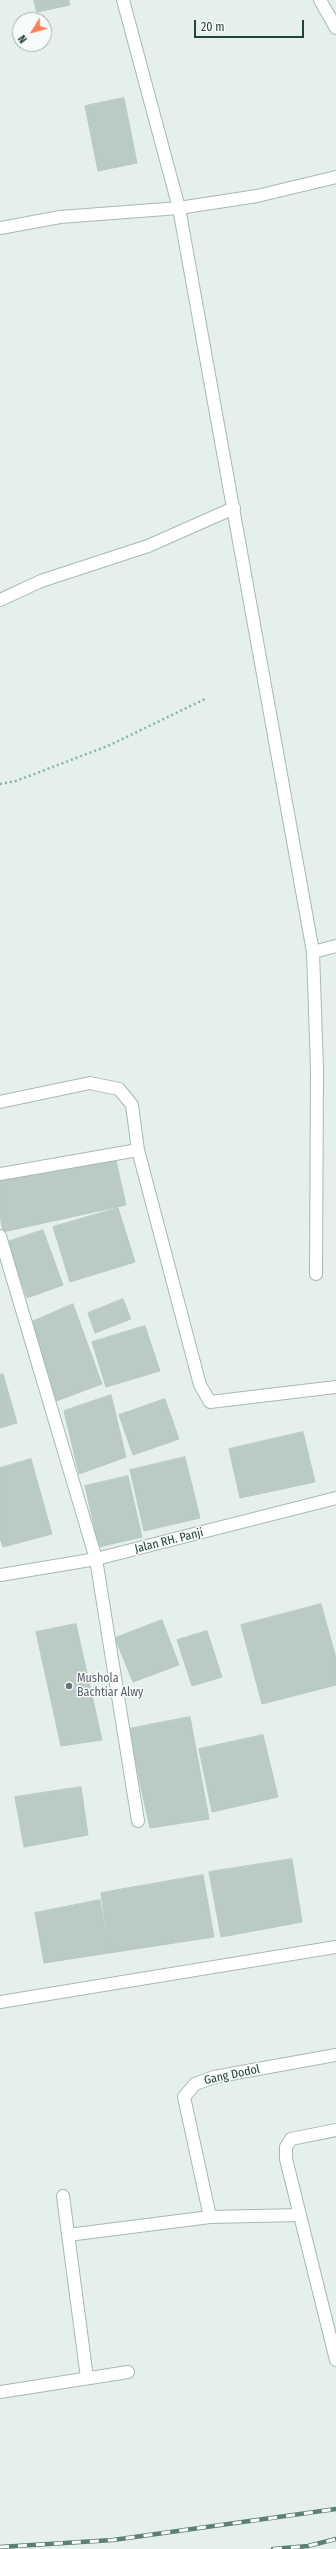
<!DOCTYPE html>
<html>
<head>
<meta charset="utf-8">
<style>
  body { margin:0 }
  #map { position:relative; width:336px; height:2549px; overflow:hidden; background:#e5f0eb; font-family:"Fira Sans Condensed",sans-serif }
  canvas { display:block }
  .north { position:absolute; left:12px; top:12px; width:40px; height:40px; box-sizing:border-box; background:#f7fbf9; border:1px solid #a2b2ad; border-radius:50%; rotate:233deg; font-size:11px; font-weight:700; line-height:16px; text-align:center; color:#22443b }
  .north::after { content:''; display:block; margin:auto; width:14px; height:18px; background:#fe7f55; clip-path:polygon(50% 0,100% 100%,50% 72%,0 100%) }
  .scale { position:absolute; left:194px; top:20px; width:110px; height:18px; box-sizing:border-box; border:2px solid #22443b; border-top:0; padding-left:5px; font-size:12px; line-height:14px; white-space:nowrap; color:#22443b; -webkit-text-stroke:3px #f7fbf9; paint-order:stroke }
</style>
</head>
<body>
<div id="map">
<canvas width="336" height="2549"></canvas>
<div class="north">N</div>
<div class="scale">20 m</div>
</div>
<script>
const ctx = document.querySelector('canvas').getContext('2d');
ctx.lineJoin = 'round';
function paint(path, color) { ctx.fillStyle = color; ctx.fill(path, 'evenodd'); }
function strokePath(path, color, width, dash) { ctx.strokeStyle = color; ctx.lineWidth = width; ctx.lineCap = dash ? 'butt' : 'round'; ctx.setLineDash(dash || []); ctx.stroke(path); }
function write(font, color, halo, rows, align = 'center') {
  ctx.font = font + ' "Fira Sans Condensed",sans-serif'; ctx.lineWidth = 3; ctx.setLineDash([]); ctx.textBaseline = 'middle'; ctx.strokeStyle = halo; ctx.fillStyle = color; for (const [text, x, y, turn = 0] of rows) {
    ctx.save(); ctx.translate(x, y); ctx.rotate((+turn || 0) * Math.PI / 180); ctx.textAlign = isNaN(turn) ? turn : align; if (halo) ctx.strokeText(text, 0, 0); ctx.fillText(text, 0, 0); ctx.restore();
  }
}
const building = new Path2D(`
  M34,0H69L70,5L37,12Z
  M124,98L137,163L98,171L85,106Z
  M115,1156L126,1205L3,1232L0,1216V1181Z
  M118,1208L135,1262L70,1282L53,1227Z
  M43,1230L63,1285L27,1298L7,1242Z
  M123,1299L131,1319L95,1333L88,1313Z
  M73,1304L102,1384L51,1403L27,1324Z
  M145,1326L160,1371L106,1387L92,1342Z
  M3,1374L17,1423L0,1428V1375Z
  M111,1395L126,1457L79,1474L64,1411Z
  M165,1399L179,1439L133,1455L119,1415Z
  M303,1432L315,1482L240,1498L229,1449Z
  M185,1457L200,1518L144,1531L130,1470Z
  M31,1459L52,1534L3,1547L0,1538V1468Z
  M128,1476L142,1537L99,1547L85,1486Z
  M321,1604L336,1658V1685L262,1704L241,1625Z
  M162,1620L179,1665L133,1682L115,1638Z
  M76,1624L102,1740L61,1746L36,1632Z
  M207,1631L222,1677L192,1686L177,1640Z
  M190,1717L209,1819L150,1828L128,1729Z
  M263,1735L278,1797L212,1812L199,1749Z
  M81,1787L88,1835L24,1847L15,1797Z
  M292,1859L302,1922L221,1937L209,1872Z
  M203,1875L214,1937L109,1953L101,1893Z
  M100,1900L109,1953L44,1963L35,1913Z`);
paint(building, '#bacbc4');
strokePath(building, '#b7cac2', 1);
const minor = new Path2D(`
  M123,0L179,208L313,952L317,1069L316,1274
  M320,0L336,28
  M0,228L60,217L179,208L257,196L336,177
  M0,600L41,581L148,546L234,508
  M313,952L336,946
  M0,1102L90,1083L119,1089L132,1105L138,1150L200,1385L210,1402L336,1387
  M0,1174L138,1150
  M0,1236L96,1559L138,1821
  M0,1575L96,1559L336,1498
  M0,2002L336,1947
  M336,2130L291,2139L286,2147V2159L336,2360
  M63,2196L87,2378
  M210,2217L184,2097L195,2084L214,2077L336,2055
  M68,2235L210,2217L300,2215
  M0,2392L128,2372`);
strokePath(minor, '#a7b9b3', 14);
strokePath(new Path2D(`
  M0,784L16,781L110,745L205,699`), '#83b6a6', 2.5, [2, 3]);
strokePath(minor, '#fff', 12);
const rail = new Path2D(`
  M0,2547L113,2540L336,2509
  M273,2549L308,2546L336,2539`);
strokePath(rail, '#5d7f76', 4.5);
strokePath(rail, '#f7fbf9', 3, [9]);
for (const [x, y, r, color] of [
  [69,1686,4,"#6b7280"]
]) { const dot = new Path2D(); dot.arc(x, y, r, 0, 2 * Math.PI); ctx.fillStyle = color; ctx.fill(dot); strokePath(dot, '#f7fbf9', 1.5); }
write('12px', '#22443b', '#f7fbf9', [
  ["Jalan RH. Panji",169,1541,-14],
  ["Gang Dodol",232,2075,-12]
]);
write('12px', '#5b616d', '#f7fbf9', [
  ["Mushola",77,1679],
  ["Bachtiar Alwy",77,1693]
], 'left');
</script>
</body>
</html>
